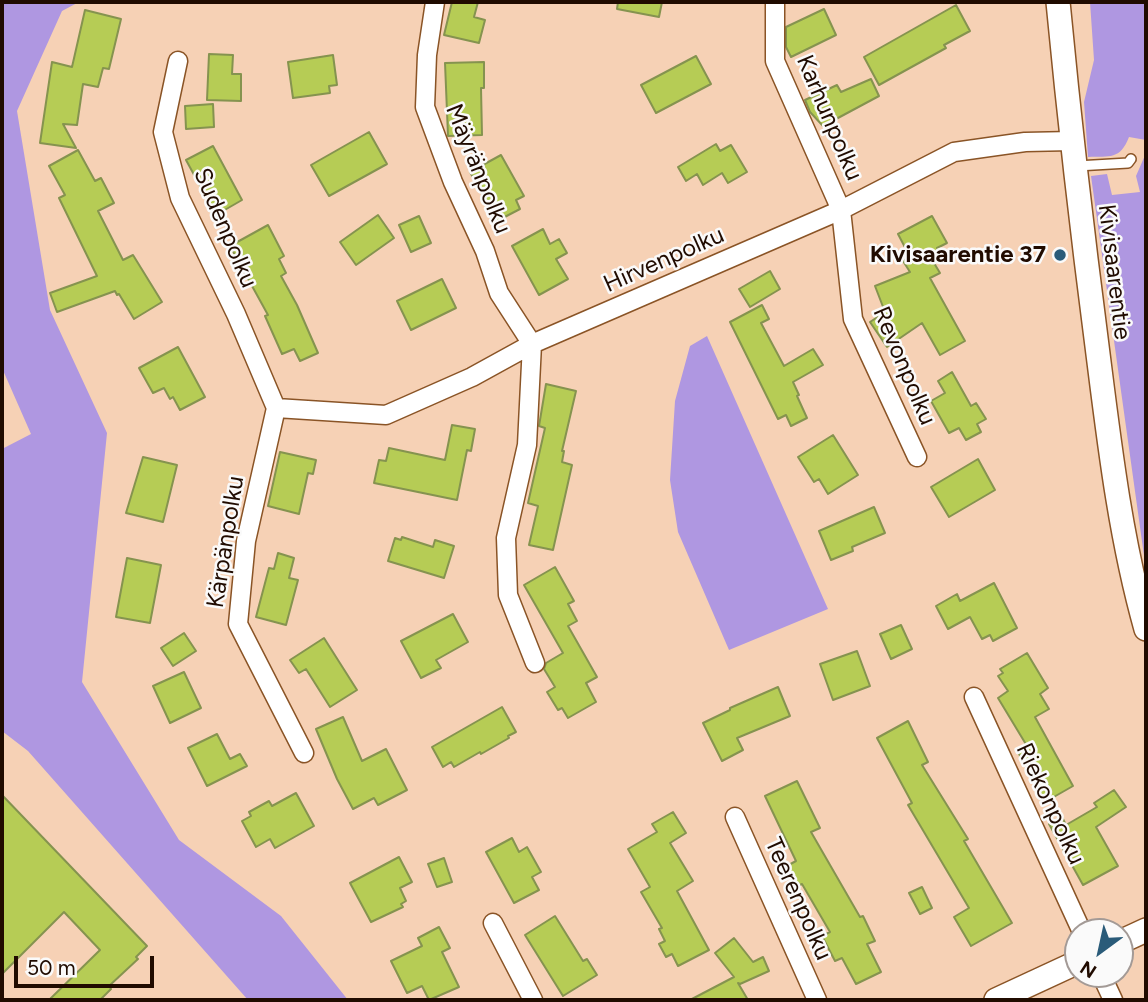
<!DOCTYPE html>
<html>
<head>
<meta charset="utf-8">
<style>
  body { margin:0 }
  #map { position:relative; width:1148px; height:1002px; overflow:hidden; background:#f6d1b5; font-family:Figtree,sans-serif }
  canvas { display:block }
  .frame { position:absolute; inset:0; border:4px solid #200b00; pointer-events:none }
  .north { position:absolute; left:1064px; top:918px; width:70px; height:70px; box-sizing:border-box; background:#fafafa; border:2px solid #a39a96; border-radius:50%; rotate:213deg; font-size:19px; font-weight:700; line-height:28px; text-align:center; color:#200b00 }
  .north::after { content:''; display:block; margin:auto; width:24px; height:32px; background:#2a5b79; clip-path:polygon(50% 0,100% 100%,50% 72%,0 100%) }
  .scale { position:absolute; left:14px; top:956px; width:140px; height:32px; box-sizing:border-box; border:4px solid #200b00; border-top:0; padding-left:9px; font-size:21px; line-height:24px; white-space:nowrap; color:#200b00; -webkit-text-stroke:5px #fafafa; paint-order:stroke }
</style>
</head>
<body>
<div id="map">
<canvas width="1148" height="1002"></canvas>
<div class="frame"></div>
<div class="north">N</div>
<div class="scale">50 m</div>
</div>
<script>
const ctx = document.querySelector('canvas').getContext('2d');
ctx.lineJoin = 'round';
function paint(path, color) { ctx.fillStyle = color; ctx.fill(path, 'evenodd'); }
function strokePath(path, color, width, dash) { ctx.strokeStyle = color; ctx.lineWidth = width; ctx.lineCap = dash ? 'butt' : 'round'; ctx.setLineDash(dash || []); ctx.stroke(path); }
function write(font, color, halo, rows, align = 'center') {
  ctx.font = font + ' Figtree,sans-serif'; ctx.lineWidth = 5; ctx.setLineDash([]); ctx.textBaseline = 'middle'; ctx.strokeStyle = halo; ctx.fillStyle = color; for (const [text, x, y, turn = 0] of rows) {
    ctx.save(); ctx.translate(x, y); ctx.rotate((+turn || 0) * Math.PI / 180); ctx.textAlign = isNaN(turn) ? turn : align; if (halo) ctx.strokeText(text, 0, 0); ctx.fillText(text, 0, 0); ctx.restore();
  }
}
paint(new Path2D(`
  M2,2H79L62,11L17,111L50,310L107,433L82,682L179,840L281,916L348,1000H248L28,751L2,731V449L31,434L2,368Z
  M1090,2H1146V140L1129,137C1120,160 1110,156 1088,157L1084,102L1094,60Z
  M1146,153V570L1091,176L1107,174L1112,195L1140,192L1136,176Z
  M707,336L828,609L729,650L678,532L670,480L675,401L690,346Z`), '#af97e1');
const building = new Path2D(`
  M452,2H478L474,17L485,20L479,43L444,35Z
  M618,2H662L659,17L617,9Z
  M956,5L970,31L944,45L946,48L879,85L864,57Z
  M824,9L836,35L791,57L786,47V27Z
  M85,10L121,19L109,69L103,68L98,87L83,84L77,125L63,124L76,148L40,143L52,62L72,67Z
  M209,54L233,55L232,74H241V101L207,100Z
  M333,55L337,85L329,86L330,93L293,98L288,62Z
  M696,56L711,84L656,113L641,85Z
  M484,62V88H481L482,135L448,136L445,63Z
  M871,79L879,96L823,126L810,112L805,100L837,85L841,92Z
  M213,104L214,127L186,129L185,106Z
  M369,132L387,164L329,196L311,165Z
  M716,144L720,151L731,145L747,172L728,183L722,173L703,185L697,174L686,181L678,167Z
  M213,146L242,200L216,215L186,160Z
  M78,150L95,181L101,178L114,203L98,211L123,260L133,255L162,302L134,319L119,294L117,295L115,291L57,312L50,293L97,276L59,198L65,195L49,166Z
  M501,155L524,196L516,200L520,209L497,221L470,172Z
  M378,215L394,238L356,265L340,242Z
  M419,216L431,243L411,252L399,225Z
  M932,216L947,243L937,248L943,258L934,263L940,273L930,278L965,341L940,355L922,323L887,347L870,322L885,312L875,286L910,272L903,261L910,257L898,234Z
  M268,225L284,256L279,259L286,273L281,276L297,305L318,353L300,361L294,349L282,354L265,316L268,315L230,246Z
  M543,229L550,244L559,239L567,253L556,259L568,279L539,295L512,246Z
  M770,271L780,289L750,307L739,289Z
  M442,279L456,308L411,330L397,301Z
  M762,305L769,319L761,323L784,366L813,349L823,365L793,382L799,395L797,396L807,418L791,426L786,415L778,419L730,322Z
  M178,347L205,397L180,410L173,397L170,399L164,388L153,393L139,368Z
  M952,372L971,406L976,403L986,419L977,424L981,432L966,440L959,428L949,433L931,401L945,393L938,381Z
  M546,384L576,391L562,451H564L562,462L572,465L553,550L529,545L538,506L528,503L545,428L539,426Z
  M452,425L475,429L471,451L467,450L457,500L374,483L379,460L386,461L389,448L445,460Z
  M833,435L858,475L828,494L819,479L814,482L798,457Z
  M280,452L316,460L313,474L308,473L299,514L268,506Z
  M143,457L177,465L163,522L126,513Z
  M978,459L995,490L949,517L931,487Z
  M874,507L885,533L852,547L853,551L831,560L819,531Z
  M402,537L433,547L435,540L454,546L444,578L388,561L395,538L401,540Z
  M278,553L294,558L289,578L298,580L286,625L256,617L269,568L274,569Z
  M127,558L161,565L150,623L116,617Z
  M555,567L574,601L568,604L577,621L568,626L597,677L586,683L596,702L568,718L562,708L558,710L547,692L555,687L544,669L546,663L563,653L524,585Z
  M994,583L1017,628L993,641L990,635L982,639L970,617L948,629L936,606L957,594L960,601Z
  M453,614L468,642L436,660L441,668L421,678L401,641Z
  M901,625L912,649L891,659L880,634Z
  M184,633L196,651L173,666L161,648Z
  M324,638L357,690L330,707L306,669L299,673L290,660Z
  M857,651L870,686L833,700L820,664Z
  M1027,653L1048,688L1040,694L1049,709L1035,717L1073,786L1045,802L1018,752L1027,746L998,698L1008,691L998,676L1003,673L1000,669Z
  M184,672L201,708L170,723L153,686Z
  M778,687L790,716L737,738L743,750L722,761L703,723L730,710V708Z
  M502,707L516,732L508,736L509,738L481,754L480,752L454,767L451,762L443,767L432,747Z
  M343,717L362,761L386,749L407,790L378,805L374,798L353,809L337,779L316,729Z
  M908,721L928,762L922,765L968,839L964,841L1012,923L971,946L954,917L969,908L908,805L912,803L877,738Z
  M217,734L230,759L240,754L247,766L207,786L188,748Z
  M797,781L820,828L811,832L860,917L863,916L875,941L867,944L881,972L856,984L842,958L835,961L822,936L830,932L802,884L796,887L785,867L796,861L765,796Z
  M1114,790L1126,807L1096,827L1118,866L1083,885L1049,824L1062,817L1066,825L1097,807L1094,803Z
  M296,793L314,826L275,848L270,839L256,847L242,821L251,816L249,812L269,801L272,806Z
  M2,795L147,946L136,957L138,959L109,986L111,989L100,1000H49L100,950L64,912L2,974Z
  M673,812L686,833L670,843L693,881L677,891L709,950L678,966L672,954L666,957L659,944L665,941L659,929L662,928L641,892L650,887L628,849L657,832L652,824Z
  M512,838L519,852L527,847L541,872L532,877L539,890L514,903L486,852Z
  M399,857L412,882L400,888L406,901L401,904L403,907L371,922L350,883Z
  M444,858L452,882L437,887L428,864Z
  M922,887L932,908L920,914L909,893Z
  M555,916L583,961L587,959L597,975L563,996L525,935Z
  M439,927L450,948L442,952L459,987L429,1000L422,986L407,993L391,961L422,946L418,938Z
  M734,938L753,962L763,957L769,971L740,984L738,983L748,1000H690L734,977L715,953Z`);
paint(building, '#b6cc55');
strokePath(building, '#85934f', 2);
const service = new Path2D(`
  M1077,166L1128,163L1131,159`);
const minor = new Path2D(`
  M435,2L427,55L425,107L453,182L485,251L499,293L532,344L527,445L506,538L508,595L535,663
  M775,2V61L841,210L853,319L917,457
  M178,61L163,132L180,198L236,314L276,408
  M276,408L386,415L472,377L532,344L841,210L954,152L1025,142L1072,141
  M276,408L246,541L238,624L304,753
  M974,697L1082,932
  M735,817L817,1000
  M493,923L533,1000
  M1101,974L1113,1000`);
const tertiary = new Path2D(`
  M1058,2C1069,117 1082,231 1097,346C1109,441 1120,537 1146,629
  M1120,942L1146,930
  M996,1000L1078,962`);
strokePath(service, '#8a5426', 12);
strokePath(minor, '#8a5426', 21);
strokePath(tertiary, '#8a5426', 26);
strokePath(service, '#fff', 9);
strokePath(minor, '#fff', 18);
strokePath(tertiary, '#fff', 23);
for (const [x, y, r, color] of [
  [1060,255,7,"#2a5b79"]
]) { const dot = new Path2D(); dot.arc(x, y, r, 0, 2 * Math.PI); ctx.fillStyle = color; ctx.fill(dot); strokePath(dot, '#fafafa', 2.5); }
write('24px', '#200b00', '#fafafa', [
  ["Karhunpolku",829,118,67],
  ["Mäyränpolku",478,169,68],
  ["Sudenpolku",225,228,67],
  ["Hirvenpolku",664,260,-24],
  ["Kivisaarentie",1114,272,83],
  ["Revonpolku",904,366,67],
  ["Kärpänpolku",226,542,-81],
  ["Riekonpolku",1050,804,65],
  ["Teerenpolku",798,899,66]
]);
write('bold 24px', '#200b00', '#fafafa', [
  ["Kivisaarentie 37",1046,255]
], 'right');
</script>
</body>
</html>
